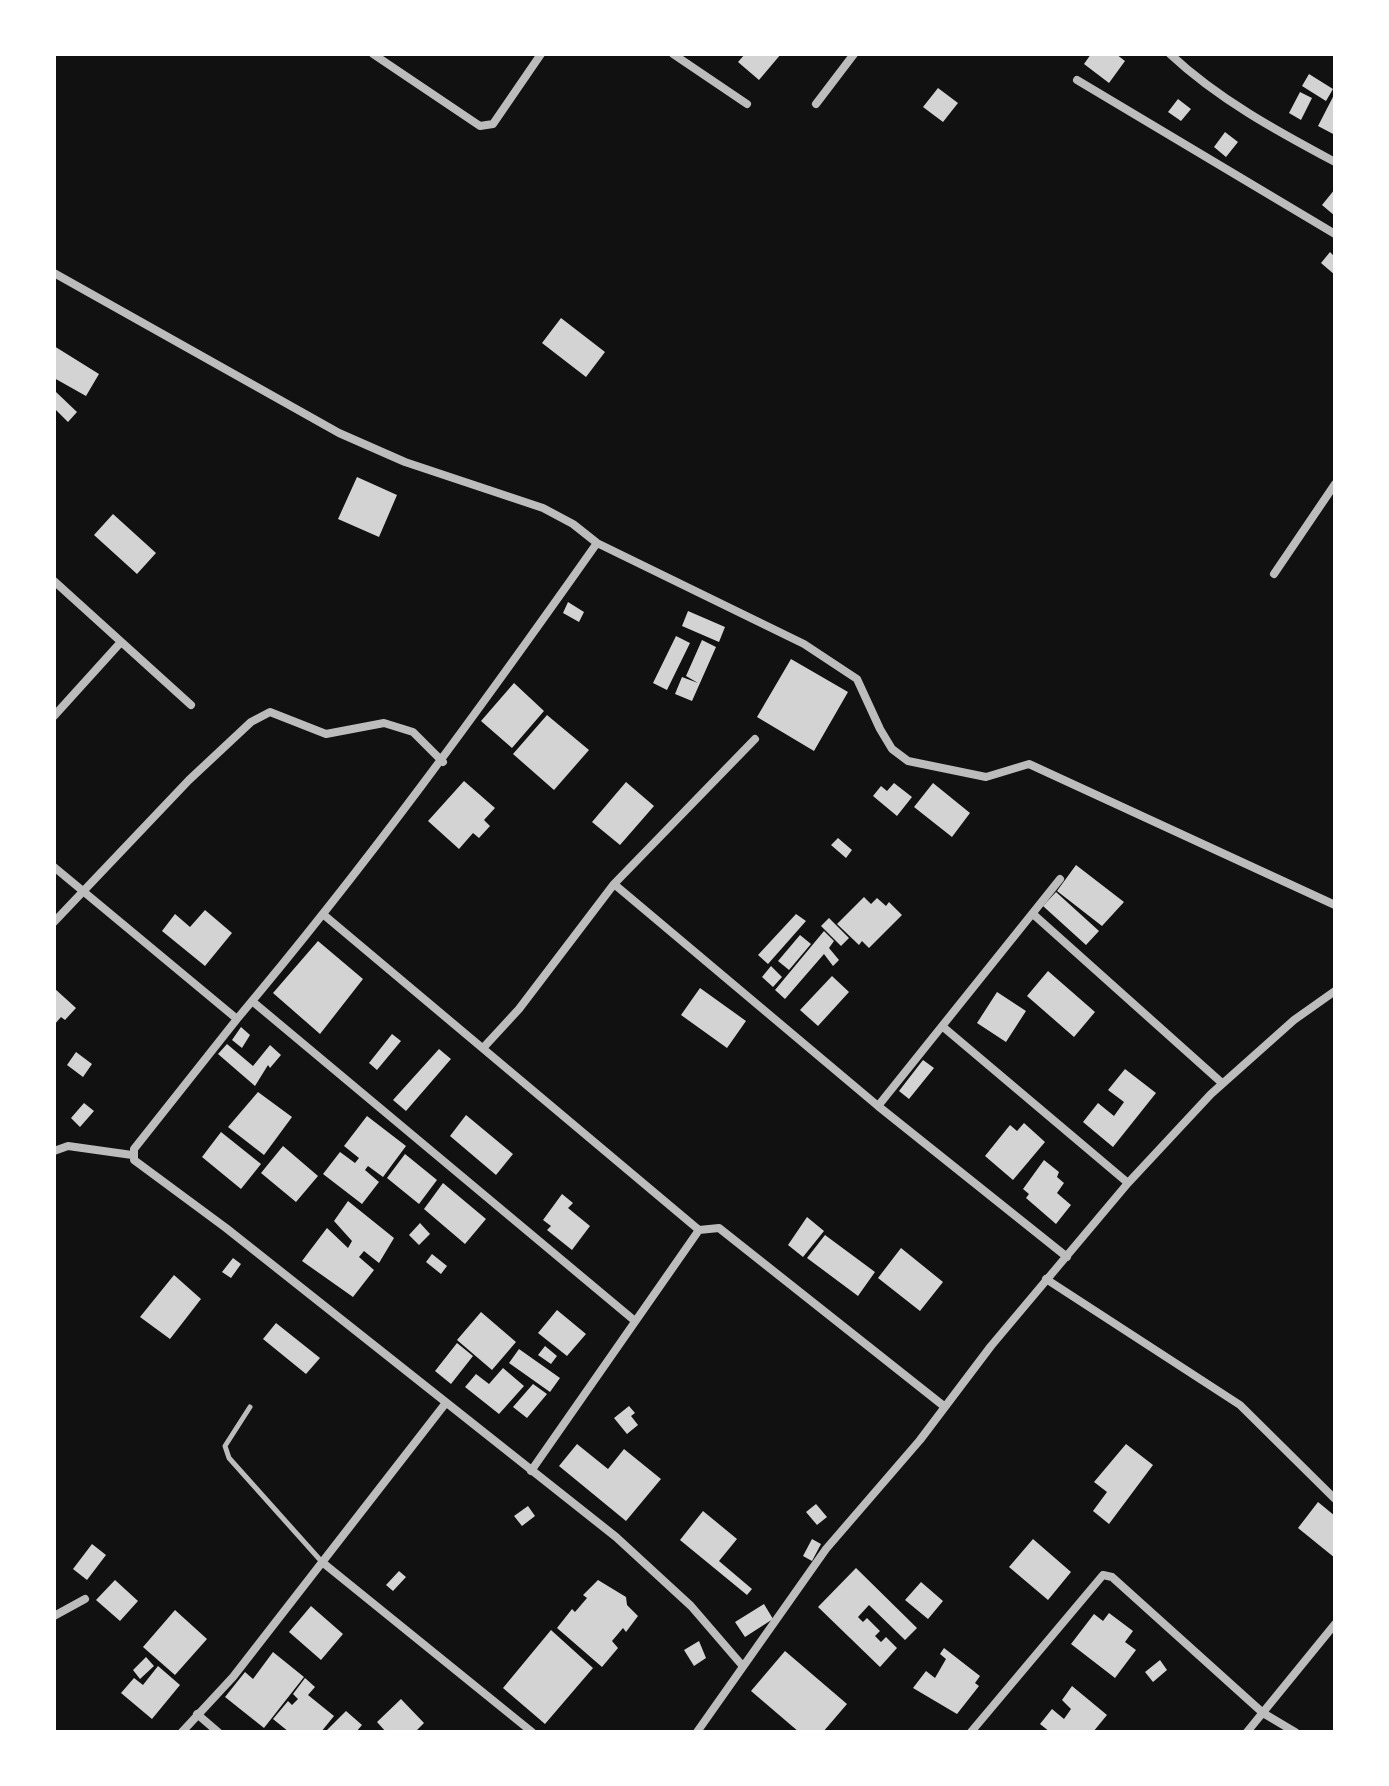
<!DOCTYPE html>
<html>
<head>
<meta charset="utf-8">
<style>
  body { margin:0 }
  #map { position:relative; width:1389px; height:1786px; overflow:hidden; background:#111; font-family:Commissioner,sans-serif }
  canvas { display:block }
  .frame { position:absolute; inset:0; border:56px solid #fff; pointer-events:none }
</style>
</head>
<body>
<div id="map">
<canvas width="1389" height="1786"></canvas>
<div class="frame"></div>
</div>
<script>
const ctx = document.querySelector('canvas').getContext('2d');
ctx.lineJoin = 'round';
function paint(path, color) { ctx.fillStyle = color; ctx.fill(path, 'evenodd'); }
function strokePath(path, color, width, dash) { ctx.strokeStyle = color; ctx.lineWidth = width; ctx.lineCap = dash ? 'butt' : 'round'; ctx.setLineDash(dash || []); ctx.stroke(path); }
paint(new Path2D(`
  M745,54H781L759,80L738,62Z
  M1091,54H1116L1125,61L1109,83L1084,64Z
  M1309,74L1333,89L1326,101L1302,86Z
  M938,88L958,103L943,122L923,107Z
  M1300,92L1312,98L1301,120L1289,113Z
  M1335,93V135L1318,126Z
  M1178,99L1191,109L1181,121L1168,112Z
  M1225,132L1238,142L1226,157L1214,147Z
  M1335,189V216L1322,205Z
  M1330,252L1335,257V275L1321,263Z
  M561,318L605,352L586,377L542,343Z
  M54,346L99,374L86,396L54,378Z
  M56,392L77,412L68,422L54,408Z
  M357,477L397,495L379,537L338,519Z
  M113,514L156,553L137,574L94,535Z
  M568,602L584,612L579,622L563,613Z
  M688,611L725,627L719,642L682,626Z
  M676,636L690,643L667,690L653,683Z
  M702,640L716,647L692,701L675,694L682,677L698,683L686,676Z
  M791,659L848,692L814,751L757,717Z
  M514,683L544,711L512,748L481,721Z
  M547,715L589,750L554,790L513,754Z
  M464,781L495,808L484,820L490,826L479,838L473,833L459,849L428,821Z
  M626,782L654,806L620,845L592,822Z
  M894,783L912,797L897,816L873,796L881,786L887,791Z
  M933,783L970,813L952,837L914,807Z
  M838,838L852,850L846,858L831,845Z
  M1076,865L1124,902L1102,926L1057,891Z
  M1056,892L1099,931L1086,945L1043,906Z
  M864,897L871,904L877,898L886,906L889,902L902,915L869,948L862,941L859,945L837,924Z
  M205,910L232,933L205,966L162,931L175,914L190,927Z
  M796,914L806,921L768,964L758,955Z
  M829,918L849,938L841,946L821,926Z
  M824,931L834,941L829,948L839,960L833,966L824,954L785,999L775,990Z
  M800,935L811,944L789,970L778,961Z
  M318,941L363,979L320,1034L273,993Z
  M771,966L782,977L773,987L762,977Z
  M1048,971L1095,1012L1074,1037L1027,996Z
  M832,976L849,992L818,1026L800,1010Z
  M54,988L76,1008L65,1020L61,1017L54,1025Z
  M700,988L746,1021L727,1048L681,1015Z
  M997,992L1026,1011L1006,1042L977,1023Z
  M241,1027L250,1035L242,1048L232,1040Z
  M392,1034L401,1041L377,1070L369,1063Z
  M227,1044L253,1066L270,1045L281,1055L270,1068L268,1065L255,1086L218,1054Z
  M439,1049L451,1059L406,1111L393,1100Z
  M76,1052L92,1064L83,1077L67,1065Z
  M923,1060L934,1068L909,1099L899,1091Z
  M1125,1069L1156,1093L1113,1147L1083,1122L1098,1103L1114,1116L1124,1102L1108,1090Z
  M258,1092L292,1117L264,1155L228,1127Z
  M84,1103L94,1111L80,1127L71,1118Z
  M466,1115L513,1154L496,1175L450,1136Z
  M367,1116L406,1146L383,1177L368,1166L365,1170L379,1182L362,1204L323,1174L340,1152L355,1163L359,1158L344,1146Z
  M1024,1123L1045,1142L1013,1180L985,1156L1010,1125L1017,1131Z
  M221,1132L261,1164L241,1189L202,1157Z
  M283,1146L318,1176L296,1202L261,1173Z
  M405,1154L437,1180L419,1204L387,1178Z
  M1044,1160L1059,1172L1057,1177L1064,1183L1057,1193L1071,1205L1056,1224L1026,1198L1029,1194L1023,1189Z
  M443,1183L486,1219L465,1244L424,1209Z
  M562,1194L573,1203L568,1208L590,1226L572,1250L547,1230L551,1226L543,1220Z
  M348,1201L394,1238L379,1263L364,1251L359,1257L374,1270L353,1297L302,1261L327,1228L348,1248L352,1241L334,1221Z
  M807,1217L824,1231L803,1257L788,1245Z
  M420,1223L430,1234L419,1245L409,1235Z
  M825,1235L875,1272L858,1296L807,1258Z
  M901,1248L943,1282L920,1311L878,1278Z
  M432,1254L447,1266L441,1274L426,1262Z
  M233,1258L241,1264L231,1278L222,1272Z
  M174,1275L201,1299L170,1339L140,1317Z
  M557,1310L586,1334L567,1356L538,1333Z
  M481,1312L516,1342L492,1370L457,1340Z
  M276,1323L320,1358L306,1374L263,1339Z
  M457,1343L473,1356L451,1384L435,1371Z
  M545,1346L557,1356L551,1364L538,1355Z
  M519,1349L560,1378L550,1392L509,1363Z
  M503,1368L524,1386L499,1414L465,1387L476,1374L489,1384Z
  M533,1384L547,1394L527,1418L513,1407Z
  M629,1406L635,1413L631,1416L638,1425L627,1434L614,1418Z
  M577,1444L608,1469L624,1449L661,1479L626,1521L559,1466Z
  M1126,1444L1153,1465L1109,1524L1093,1511L1107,1492L1094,1482Z
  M1318,1502L1335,1516V1558L1298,1528Z
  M816,1504L827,1517L817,1525L806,1512Z
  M528,1506L535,1516L522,1526L514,1516Z
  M703,1511L737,1539L719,1561L752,1589L747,1595L680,1540Z
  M812,1539L821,1544L812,1561L803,1556Z
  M1033,1539L1071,1572L1048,1600L1009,1567Z
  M92,1544L106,1555L87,1580L73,1569Z
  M856,1568L917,1628L905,1640L869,1605L858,1617L863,1622L867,1618L880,1631L875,1636L881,1642L886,1637L897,1648L880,1667L818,1607Z
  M399,1571L406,1577L393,1591L386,1585Z
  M115,1580L138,1601L120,1621L96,1600Z
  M598,1580L626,1597L627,1605L638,1616L626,1632L623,1628L612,1641L618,1648L602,1667L557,1628L572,1609L575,1612L587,1598L583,1595Z
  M921,1582L943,1601L928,1619L905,1600Z
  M764,1604L773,1619L745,1637L735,1622Z
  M311,1606L343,1634L321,1660L289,1632Z
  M175,1610L207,1639L175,1675L143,1647Z
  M1109,1613L1133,1631L1125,1642L1136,1650L1115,1678L1071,1644L1094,1614L1103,1621Z
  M551,1630L593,1668L545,1724L503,1688Z
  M699,1641L706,1658L694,1666L684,1650Z
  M944,1648L980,1676L975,1683L979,1686L957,1714L913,1688L926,1671L935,1678L946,1659L940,1654Z
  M785,1651L847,1704L823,1732H799L751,1691Z
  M273,1652L304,1677L264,1728L225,1697L245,1672L253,1679Z
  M146,1657L154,1666L140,1679L133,1670Z
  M1160,1660L1167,1670L1153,1682L1145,1672Z
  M158,1666L180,1685L152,1719L121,1693L134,1678L143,1685Z
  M305,1678L315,1687L308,1695L334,1716L321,1732H289L273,1719L288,1701L292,1705L298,1699L293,1694Z
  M1072,1686L1107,1715L1093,1732H1050L1040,1724L1052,1709L1064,1719L1071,1709L1062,1700Z
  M401,1699L424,1723L415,1732H386L377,1722Z
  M346,1711L362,1725L356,1732H325Z`), '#d3d3d3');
strokePath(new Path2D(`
  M250,1407L225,1446L229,1458L322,1562`), '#bcbcbc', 5);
strokePath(new Path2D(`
  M373,54L480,126L493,124L541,54
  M673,54L747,104
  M1170,54C1218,99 1277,131 1335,162
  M1077,80L1335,234
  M816,104L854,54
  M54,273L339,433L405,462L543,508L573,524L597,543L804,644L857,679L880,729L892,749L908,761L986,777L1029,764L1335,905
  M1274,574L1335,484
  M54,581L191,705
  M54,716L121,642
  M54,867L237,1019C366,866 482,706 597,543
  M614,884L878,1106L1067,1257
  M1033,914L1222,1083
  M324,915L699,1230
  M54,922L189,780L251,722L270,712L326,734L384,723L413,732L443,762
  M252,1001L635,1321
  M237,1019L134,1149V1160L226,1228L616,1537L691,1606L741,1664
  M942,1026L1128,1183
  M484,1047L519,1009L614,884L755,739
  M878,1106L1060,879
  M54,1151L68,1146L132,1155
  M1046,1279L1240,1405L1335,1499
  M531,1471L699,1230L719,1228L945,1407
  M322,1562L532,1732
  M54,1616L85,1599
  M197,1714L218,1732
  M182,1732L233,1677L445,1404
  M697,1732L826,1549L920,1440L991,1346L1128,1183L1211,1094L1294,1020L1335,991
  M971,1732L1103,1575L1112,1577L1263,1713L1295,1732
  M1247,1732L1335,1624`), '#bcbcbc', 8);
</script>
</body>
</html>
